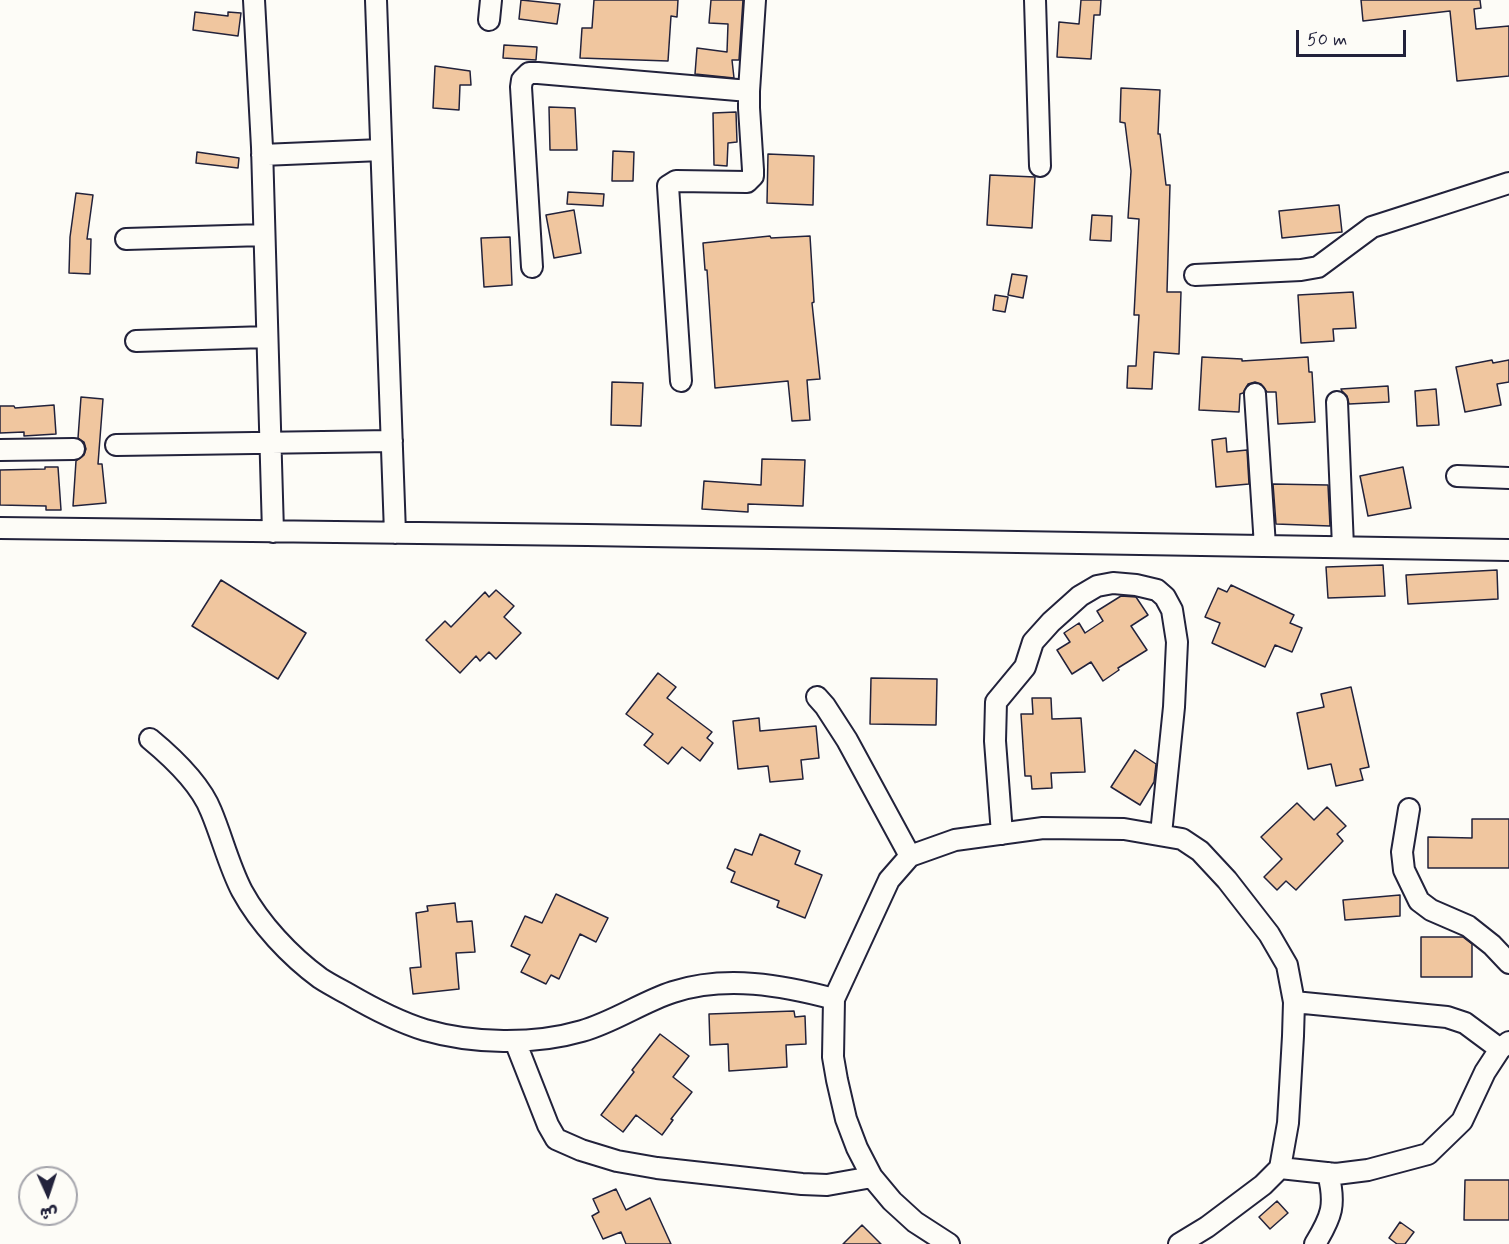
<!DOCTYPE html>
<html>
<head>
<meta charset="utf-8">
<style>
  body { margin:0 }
  #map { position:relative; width:1509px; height:1244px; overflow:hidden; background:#fdfcf7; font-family:Mynerve,"Playpen Sans Arabic",sans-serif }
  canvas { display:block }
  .north { position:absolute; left:18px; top:1166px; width:60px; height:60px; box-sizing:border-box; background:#fdfcf7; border:2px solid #a5a5ac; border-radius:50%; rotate:177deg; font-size:16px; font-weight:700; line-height:24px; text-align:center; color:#22223b }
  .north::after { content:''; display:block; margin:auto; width:21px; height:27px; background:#22223b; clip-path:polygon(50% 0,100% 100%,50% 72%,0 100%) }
  .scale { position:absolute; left:1296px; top:30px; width:110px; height:27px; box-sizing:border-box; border:3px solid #22223b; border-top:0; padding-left:8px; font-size:18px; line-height:21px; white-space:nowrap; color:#22223b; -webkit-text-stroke:4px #fdfcf7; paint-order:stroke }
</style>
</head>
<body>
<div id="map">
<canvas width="1509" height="1244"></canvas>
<div class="north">ش</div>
<div class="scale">50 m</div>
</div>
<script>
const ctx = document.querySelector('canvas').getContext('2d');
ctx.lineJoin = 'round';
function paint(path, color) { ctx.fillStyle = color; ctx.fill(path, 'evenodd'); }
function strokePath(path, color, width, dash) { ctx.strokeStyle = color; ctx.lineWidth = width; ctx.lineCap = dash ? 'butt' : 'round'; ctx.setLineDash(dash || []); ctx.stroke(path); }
const building = new Path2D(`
  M521,0L560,4L557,24L519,19Z
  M594,0H678L677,17L671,16L668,61L580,58L582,28H592Z
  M711,0H743L739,60H732L734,78L695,74L697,48L727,52L728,24L709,23Z
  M1081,0H1101L1100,15H1094L1091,59L1057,57L1059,22L1079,24Z
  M1361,0H1480L1481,8L1474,9L1476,29L1509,26V76L1457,81L1450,11L1363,21Z
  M195,12L228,16V12L241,13L238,36L193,30Z
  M504,45L537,47L536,60L503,58Z
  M435,66L470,71L471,85H460L459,110L433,108Z
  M1121,88L1160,90L1158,134H1160L1166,185H1170L1167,292H1181L1179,354L1154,352L1152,389L1127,388L1128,366H1136L1139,315H1134L1139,219L1128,218L1131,171L1125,123L1120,122Z
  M549,107L575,108L577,150H550Z
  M736,112L737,142L728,143L727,166L714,165L713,113Z
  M613,151L634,152L633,181H612Z
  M197,152L239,158L238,168L196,163Z
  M768,154L814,156L813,205L767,203Z
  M990,175L1035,177L1032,228L987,225Z
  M568,192L604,194L603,206L567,204Z
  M76,193L93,195L87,239H91L90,274L69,273L70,237Z
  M1339,205L1342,232L1282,238L1279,211Z
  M574,210L581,253L554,258L546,215Z
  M1092,215L1112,216L1111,241L1090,240Z
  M770,236L771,238L810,236L814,302L812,303L820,379L807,380L810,420L792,421L788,381L715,388L707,270H705L703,243Z
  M510,237L512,285L484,287L481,238Z
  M1012,274L1027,276L1023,298L1008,295Z
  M1353,292L1356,328L1333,329L1334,341L1301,343L1298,295Z
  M995,295L1008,297L1005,312L993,310Z
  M1202,357L1242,359V361L1308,357L1309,372H1312L1315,422L1278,424L1276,392H1267L1261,384L1255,382L1248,384L1243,393L1240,394L1239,412L1199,410Z
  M1492,360L1493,363L1509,360V382L1497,384L1501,405L1465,412L1456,367Z
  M612,382L643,383L641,426L611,425Z
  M1388,386L1389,402L1349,404L1347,396L1342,391L1341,389Z
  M1436,389L1439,425L1417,426L1415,391Z
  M81,397L103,399L98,464H102L106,503L73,506L76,461L84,455L86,449L84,442L78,438Z
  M54,405L56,434L24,436V432L0,433V406H14L15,408Z
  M1226,438L1227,452L1247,450L1249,484L1216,487L1212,440Z
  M762,459L805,460L803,506L748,504V512L702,509L704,481L761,485Z
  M45,467H58L61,510H46V506L0,505V470L45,469Z
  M1403,467L1411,508L1368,516L1360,476Z
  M1273,484L1328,485L1330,526L1276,524Z
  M1383,565L1385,596L1328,598L1326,567Z
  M1497,570L1498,599L1408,604L1406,575Z
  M221,580L306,633L278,679L192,626Z
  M1231,585L1294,615L1290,623L1302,628L1292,652L1275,645L1265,667L1212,643L1220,623L1205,617L1218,588L1227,592Z
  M496,590L514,606L504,617L521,633L496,659L489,652L480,661L476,656L460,673L426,640L445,621L451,627L485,592L489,597Z
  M1121,596L1136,597L1148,615L1131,626L1147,650L1118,668L1119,670L1103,681L1091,662L1072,674L1057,650L1070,642L1064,633L1079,623L1085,633L1103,621L1097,611Z
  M658,673L676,687L667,698L712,732L707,738L713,743L700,761L682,747L668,764L644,745L653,734L626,714Z
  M871,678L937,679L936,725L870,724Z
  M1351,687L1369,767L1360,769L1363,780L1336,786L1331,764L1308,769L1297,713L1324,707L1321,694Z
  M1032,698H1051L1052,719L1081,718L1085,772L1051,773L1052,788L1032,789L1031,776H1025L1021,714H1033Z
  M759,718L760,731L816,726L819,758L801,760L803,779L770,782L768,766L738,769L733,721Z
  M1135,750L1156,764L1154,782L1140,805L1111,787Z
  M1297,803L1314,820L1327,807L1346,826L1337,834L1343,841L1296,890L1286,881L1277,890L1264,877L1282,859L1261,837Z
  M1472,819H1509V868H1428V837L1472,838Z
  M760,834L800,851L795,864L822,875L805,918L777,907L779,901L731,882L735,872L727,868L735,849L752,855Z
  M556,894L608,918L596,942L580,934L559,979L551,975L546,984L521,972L530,955L511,946L525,916L542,923Z
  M1400,895V916L1345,920L1343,900Z
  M455,903L457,922L472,921L475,952L456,953L459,989L413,994L410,968L421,967L416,913L428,911L427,906Z
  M1421,937H1463L1472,944V977H1421Z
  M794,1011L795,1017L805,1016L806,1044L786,1045L787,1067L729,1071L728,1044L710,1045L709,1014Z
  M660,1034L689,1056L673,1077L692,1092L671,1119L673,1120L662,1135L636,1115L623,1132L601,1115L634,1072L632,1070Z
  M1465,1180H1509V1220H1464Z
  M616,1189L626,1210L650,1198L671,1244H626L621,1232L603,1239L592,1216L599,1212L593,1199Z
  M1277,1201L1288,1213L1270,1229L1259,1217Z
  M1400,1222L1414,1232L1405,1244H1397L1389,1238Z
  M862,1225L881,1244H843Z`);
paint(building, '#f0c69f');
strokePath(building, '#22223b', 1.5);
const minor = new Path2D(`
  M254,0L262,147L273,532
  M376,0L395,533
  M1035,0L1040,166
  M489,20L491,0
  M262,155L381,150
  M126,239L264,235
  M532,267L521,87L522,80L529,73H538L749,91L755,0
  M1195,275L1301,270L1318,267L1372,227L1509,183
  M136,341L267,337
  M681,381L668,186L676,181L747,182L753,176V170L749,108V91
  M1255,394L1265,546
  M1337,402L1343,547
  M116,445L392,441
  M0,450L74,449
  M1457,476L1509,478
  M0,528L587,535L1509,550
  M817,697L825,706L847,740L910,856
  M150,739C173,758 200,783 211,811C222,837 229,866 242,891C260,924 290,956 320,978C329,984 339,989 348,994C372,1008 399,1022 425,1030C473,1044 534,1045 582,1031C614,1022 642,1002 673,992C726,975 782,985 834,999
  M1409,809L1402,852L1404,870L1419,901L1431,910L1468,926L1492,945L1509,963
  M1002,834L995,741L996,702L1025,667L1033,642L1051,622L1080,596L1097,586L1113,583L1136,585L1157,590L1165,597L1172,610L1177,642L1174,707L1161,834
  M1294,1002L1447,1017L1465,1023L1500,1049
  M515,1041L548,1125L556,1139L581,1150L617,1161L657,1168L802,1184L827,1185L872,1177
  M1280,1168L1336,1174L1368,1170L1428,1154L1462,1121L1485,1072L1500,1049L1509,1042
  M949,1244L915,1222L892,1201L872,1177L857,1148L846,1119L837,1080L833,1057L834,999L889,880L910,856L955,840L1043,828L1124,829L1182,839L1200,851L1227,880L1269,934L1287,965L1294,1002L1293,1036L1288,1123L1280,1168L1263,1185L1207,1227L1179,1244
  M1315,1244C1332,1216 1336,1205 1328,1173`);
strokePath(minor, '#22223b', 24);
strokePath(minor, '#fdfcf7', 20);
</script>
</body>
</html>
